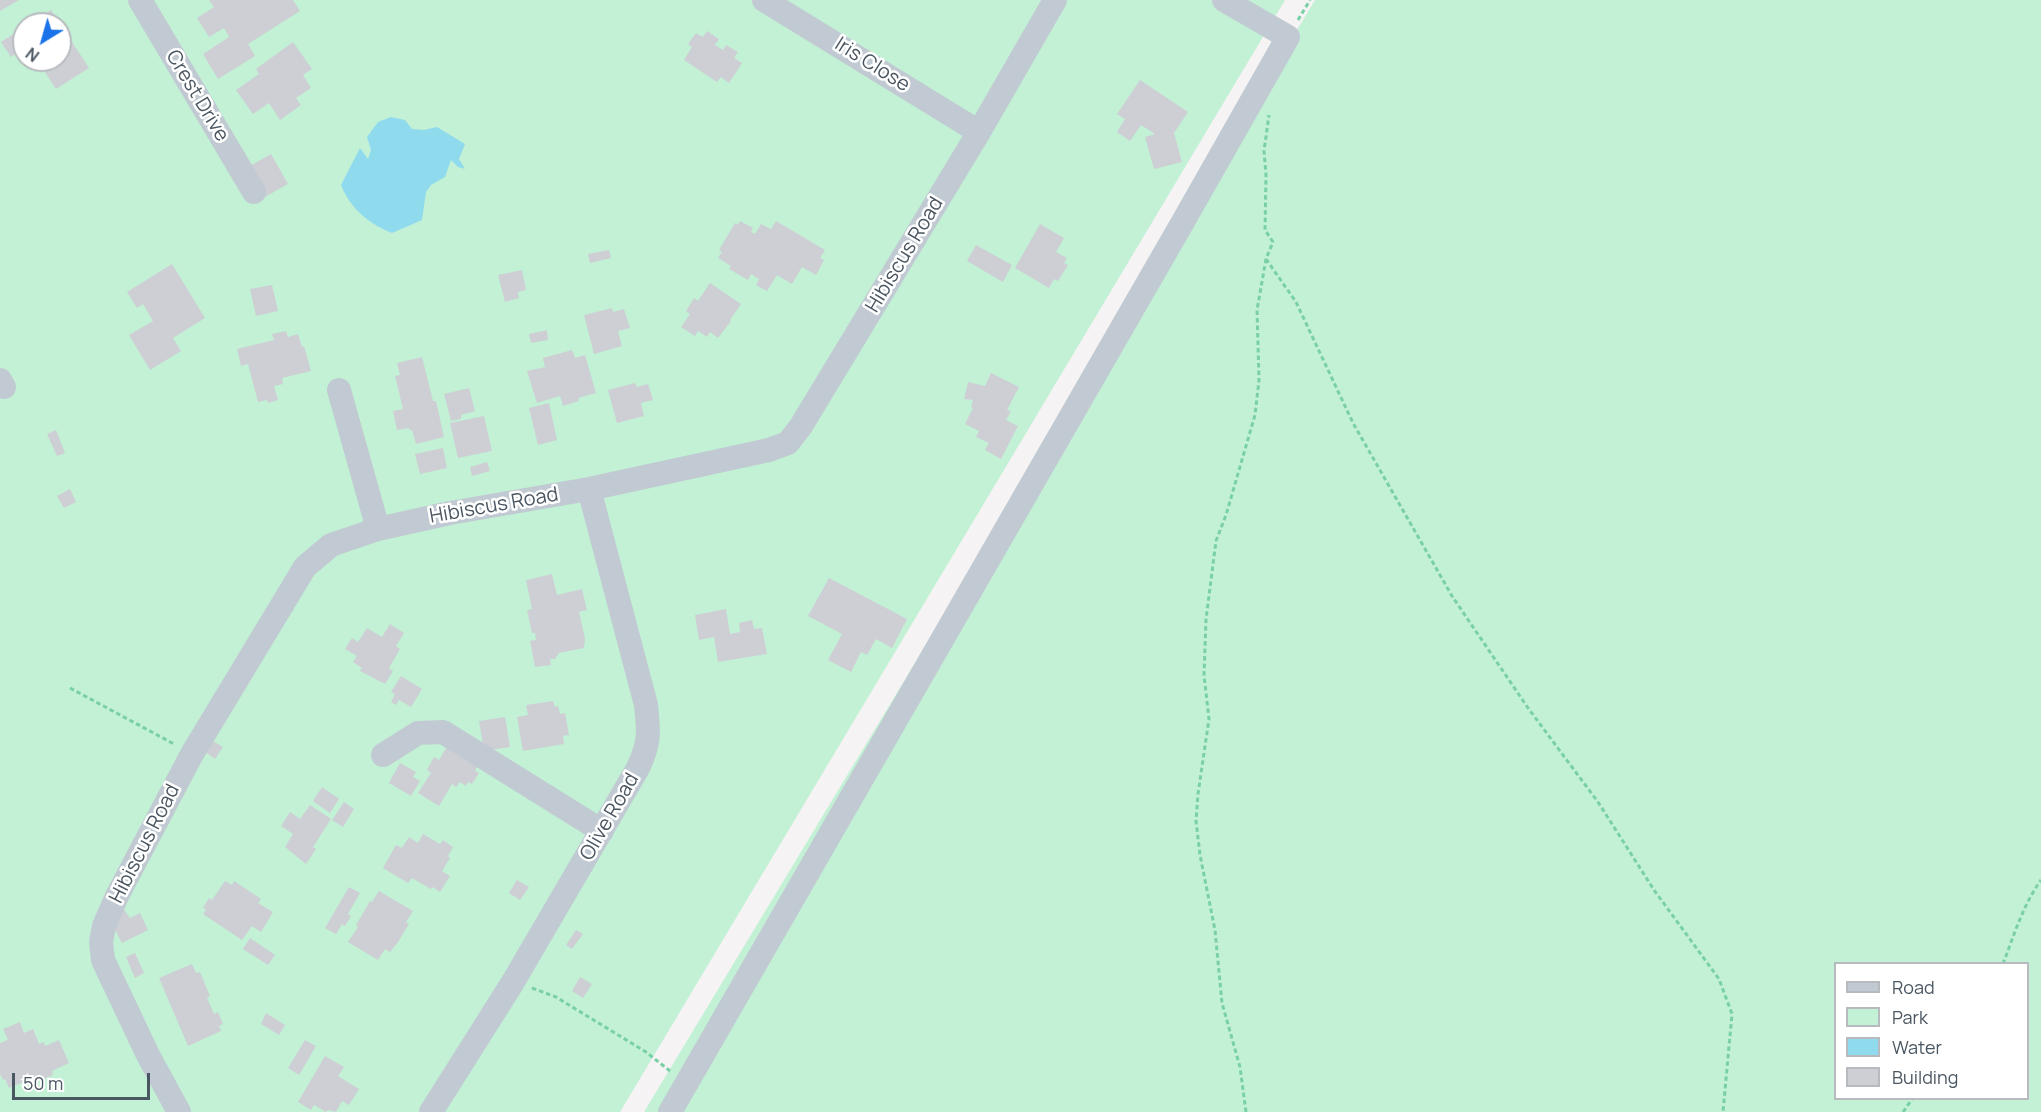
<!DOCTYPE html>
<html>
<head>
<meta charset="utf-8">
<style>
  body { margin:0 }
  #map { position:relative; width:2041px; height:1112px; overflow:hidden; background:#f5f3f3; font-family:Manrope,sans-serif }
  canvas { display:block }
  .legend { position:absolute; left:1834px; top:962px; width:195px; height:138px; box-sizing:border-box; background:#fff; border:2px solid #b7bbc0; margin:0; padding:8px 10px; list-style:none; font-size:18px; color:#4a5661 }
  .legend li { display:flex; align-items:center; gap:12px; height:30px }
  .legend b { width:30px; border:2px solid #b7bbc0 }
  .north { position:absolute; left:12px; top:12px; width:60px; height:60px; box-sizing:border-box; background:#fff; border:2px solid #b7bbc0; border-radius:50%; rotate:217deg; font-size:16px; font-weight:700; line-height:24px; text-align:center; color:#4a5661 }
  .north::after { content:''; display:block; margin:auto; width:21px; height:27px; background:#1a73e8; clip-path:polygon(50% 0,100% 100%,50% 72%,0 100%) }
  .scale { position:absolute; left:12px; top:1073px; width:138px; height:27px; box-sizing:border-box; border:3px solid #4a5661; border-top:0; padding-left:8px; font-size:18px; line-height:21px; white-space:nowrap; color:#4a5661; -webkit-text-stroke:4px #fff; paint-order:stroke }
</style>
</head>
<body>
<div id="map">
<canvas width="2041" height="1112"></canvas>
<ul class="legend">
<li><b style="height:8px;background:#c1cad2"></b>Road</li>
<li><b style="height:16px;background:#c3f1d5"></b>Park</li>
<li><b style="height:16px;background:#90daee"></b>Water</li>
<li><b style="height:16px;background:#cdcfd5"></b>Building</li>
</ul>
<div class="north">N</div>
<div class="scale">50 m</div>
</div>
<script>
const ctx = document.querySelector('canvas').getContext('2d');
ctx.lineJoin = 'round';
function paint(path, color) { ctx.fillStyle = color; ctx.fill(path, 'evenodd'); }
function strokePath(path, color, width, dash) { ctx.strokeStyle = color; ctx.lineWidth = width; ctx.lineCap = dash ? 'butt' : 'round'; ctx.setLineDash(dash || []); ctx.stroke(path); }
function write(font, color, halo, rows, align = 'center') {
  ctx.font = font + ' Manrope,sans-serif'; ctx.lineWidth = 5; ctx.setLineDash([]); ctx.textBaseline = 'middle'; ctx.strokeStyle = halo; ctx.fillStyle = color; for (const [text, x, y, turn = 0] of rows) {
    ctx.save(); ctx.translate(x, y); ctx.rotate((+turn || 0) * Math.PI / 180); ctx.textAlign = isNaN(turn) ? turn : align; if (halo) ctx.strokeText(text, 0, 0); ctx.fillText(text, 0, 0); ctx.restore();
  }
}
paint(new Path2D(`
  M0,0H1285L620,1112H0ZM24,24H60V60H24Z
  M1315,0H2041V1112H644ZM1836,964H2028V1098H1836Z`), '#c3f1d5');
paint(new Path2D(`
  M391,117L405,120L412,129L424,130L437,127L465,144L459,159L465,169L458,167L451,160L445,177L431,185L426,192L422,220L392,233C369,224 350,208 341,185L360,148L368,159L371,150L367,137L378,122Z`), '#90daee');
paint(new Path2D(`
  M0,0H19L0,11Z
  M209,0H293L300,11L248,44L255,56L218,79L203,54L229,37L224,28L209,37L197,18L214,7Z
  M51,10L89,68L56,89L37,60H60V24H29Z
  M24,27V48L11,57L1,42Z
  M707,31L719,39L715,45L723,50L726,45L738,52L734,58L742,63L729,83L721,77L717,82L684,60L692,47L688,44L696,33L703,37Z
  M293,42L312,69L303,75L311,88L296,98L301,105L280,120L269,103L253,114L236,90L259,74L256,69Z
  M1140,80L1188,112L1174,133L1182,162L1154,169L1145,137L1155,134L1141,125L1130,141L1117,132L1125,119L1117,114Z
  M271,154L288,184L265,197L248,167Z
  M740,221L753,228L751,232L755,234L761,224L771,229L776,221L825,250L820,258L824,260L816,275L802,267L792,284L777,275L767,291L756,285L759,279L751,274L748,280L729,269L731,266L718,258L722,252L719,250L735,223L738,225Z
  M1040,224L1064,238L1056,252L1067,258L1064,263L1068,265L1058,281L1054,279L1049,288L1015,268Z
  M976,245L1012,265L1003,282L967,261Z
  M609,250L611,258L590,263L588,254Z
  M172,264L205,318L173,338L181,351L150,370L129,335L153,321L143,304L137,308L127,292Z
  M522,270L526,290L518,292L519,298L505,302L498,275Z
  M710,283L741,304L730,320L731,321L718,338L710,332L707,337L698,331L695,336L681,327L690,314L686,311L694,298L698,301Z
  M272,285L278,311L256,316L250,289Z
  M612,308L613,312L624,309L630,328L618,331L622,346L594,354L584,315Z
  M547,330L548,340L531,343L529,334Z
  M286,331L288,337L298,334L302,347L304,346L311,371L282,378L283,384L274,386L278,400L268,403L267,400L258,402L248,364L241,366L237,349L274,340L272,334Z
  M572,350L575,358L585,355L596,393L578,398L579,401L563,406L560,396L537,403L527,371L545,367L543,358Z
  M422,357L433,401H436L444,437L416,444L412,430L410,431L409,428L397,430L393,411L403,409L395,376L400,375L397,363Z
  M991,373L1019,387L1007,410L1011,411L1006,420L1018,426L1001,459L985,450L989,443L976,437L979,431L965,424L973,408L971,407L973,400L964,399L968,382L985,386Z
  M635,383L637,387L648,384L653,400L641,403L644,416L617,423L608,390Z
  M469,388L475,411L461,415V419L451,421L444,394Z
  M549,403L557,440L538,445L529,408Z
  M484,416L492,451L458,458L450,423Z
  M56,430L65,453L57,456L47,434Z
  M443,448L447,468L420,474L415,454Z
  M487,462L490,471L472,476L470,467Z
  M70,489L76,502L64,508L57,496Z
  M552,574L557,595L582,589L587,610L579,612L585,639L584,648L559,653L555,659H550L551,665L535,667L530,641L536,640L535,633H532L527,610L532,609L526,580Z
  M829,578L907,619L892,648L876,639L867,655L861,652L851,672L828,660L842,634L808,616Z
  M726,609L730,634L740,632L739,623L752,620L754,629L762,628L767,654L718,662L714,637L699,640L695,615Z
  M390,624L404,633L396,646L400,649L389,668L393,671L385,684L360,671L362,668L353,662L357,656L345,649L352,638L358,642L367,628L382,637Z
  M401,676L422,689L411,707L399,700L396,705L391,702L395,694L391,692Z
  M553,701L555,707L558,706L560,714L565,713L569,735L563,736L564,744L523,751L517,717L528,715L526,705Z
  M505,717L510,747L484,751L479,721Z
  M213,741L223,747L215,759L205,752Z
  M446,748L477,767L475,771L479,773L472,784L468,782L466,786L460,782L456,787L452,784L439,806L418,793L431,773L427,770L434,757L439,760Z
  M400,763L416,772L413,777L420,781L411,796L389,783Z
  M322,787L339,799L330,813L313,801Z
  M344,802L354,809L343,827L332,820Z
  M310,805L331,819L313,847L316,849L306,864L285,847L293,834L281,826L290,812L300,819Z
  M423,834L440,844L443,840L453,847L448,856L450,858L442,871L450,876L440,892L433,887L431,889L412,878L408,883L383,868L396,845L402,848L409,837L418,843Z
  M517,880L529,887L520,900L509,893Z
  M225,881L232,885L234,881L261,899L258,903L273,912L261,932L252,926L242,940L203,914L206,910L203,908L209,898L212,900Z
  M349,887L360,893L348,914L351,916L345,926L342,924L336,934L325,928Z
  M379,891L413,911L406,922L409,924L398,942L390,952L385,949L378,960L348,942L358,927L356,925L370,901L372,902Z
  M119,903L130,918L140,913L148,930L122,943L113,926Z
  M576,930L583,934L572,949L566,945Z
  M250,938L275,955L268,965L243,949Z
  M135,953L144,973L135,978L126,957Z
  M192,964L196,973L200,972L210,996L207,998L214,1014L218,1012L223,1024L219,1026L221,1031L188,1046L159,978Z
  M580,977L592,984L583,998L572,991Z
  M266,1013L285,1025L279,1035L261,1024Z
  M20,1022L24,1033L33,1029L39,1044L44,1042L45,1046L59,1040L69,1063L52,1071L53,1075L43,1079L41,1075L9,1088L5,1079L3,1080L0,1074V1043L8,1040L3,1029Z
  M305,1040L316,1046L299,1075L288,1068Z
  M325,1056L344,1067L338,1076L359,1089L349,1105L342,1101L336,1112L328,1110L326,1112L314,1105L311,1110L298,1102Z`), '#cdcfd5');
strokePath(new Path2D(`
  M1298,20L1310,0
  M1266,259L1296,302L1353,423L1452,596L1528,708L1598,802L1654,890L1719,979L1732,1014L1723,1112
  M70,688L174,744
  M2003,964C2014,935 2023,905 2041,880
  M532,988L556,997L646,1052L670,1071
  M1246,1112L1240,1067L1222,1003L1215,930L1200,855L1196,821L1198,794L1209,719L1204,675L1206,619L1216,541L1226,515L1255,415L1259,380L1257,310L1266,259L1273,242L1265,230L1266,175L1264,151L1269,115
  M1903,1112L1913,1098`), '#7ad0a6', 3, [4.5, 3]);
strokePath(new Path2D(`
  M140,0L254,192
  M764,0L979,132
  M0,380L4,387
  M339,390L378,529
  M383,755L418,733L443,732L602,831
  M179,1112L148,1055L103,960L101,942L104,926L117,896L192,754L305,567L331,545L378,529L450,513L589,489L769,450L788,443L801,426L979,132L1055,0
  M431,1112L513,982L638,768C650,743 649,732 646,705L589,489
  M670,1112L1184,220L1288,37L1224,0`), '#c1cad2', 24);
write('20px', '#4a5661', '#fff', [
  ["Iris Close",872,65,32],
  ["Crest Drive",197,96,59],
  ["Hibiscus Road",905,255,-59],
  ["Hibiscus Road",494,506,-10],
  ["Olive Road",610,817,-60],
  ["Hibiscus Road",145,844,-63]
]);
</script>
</body>
</html>
